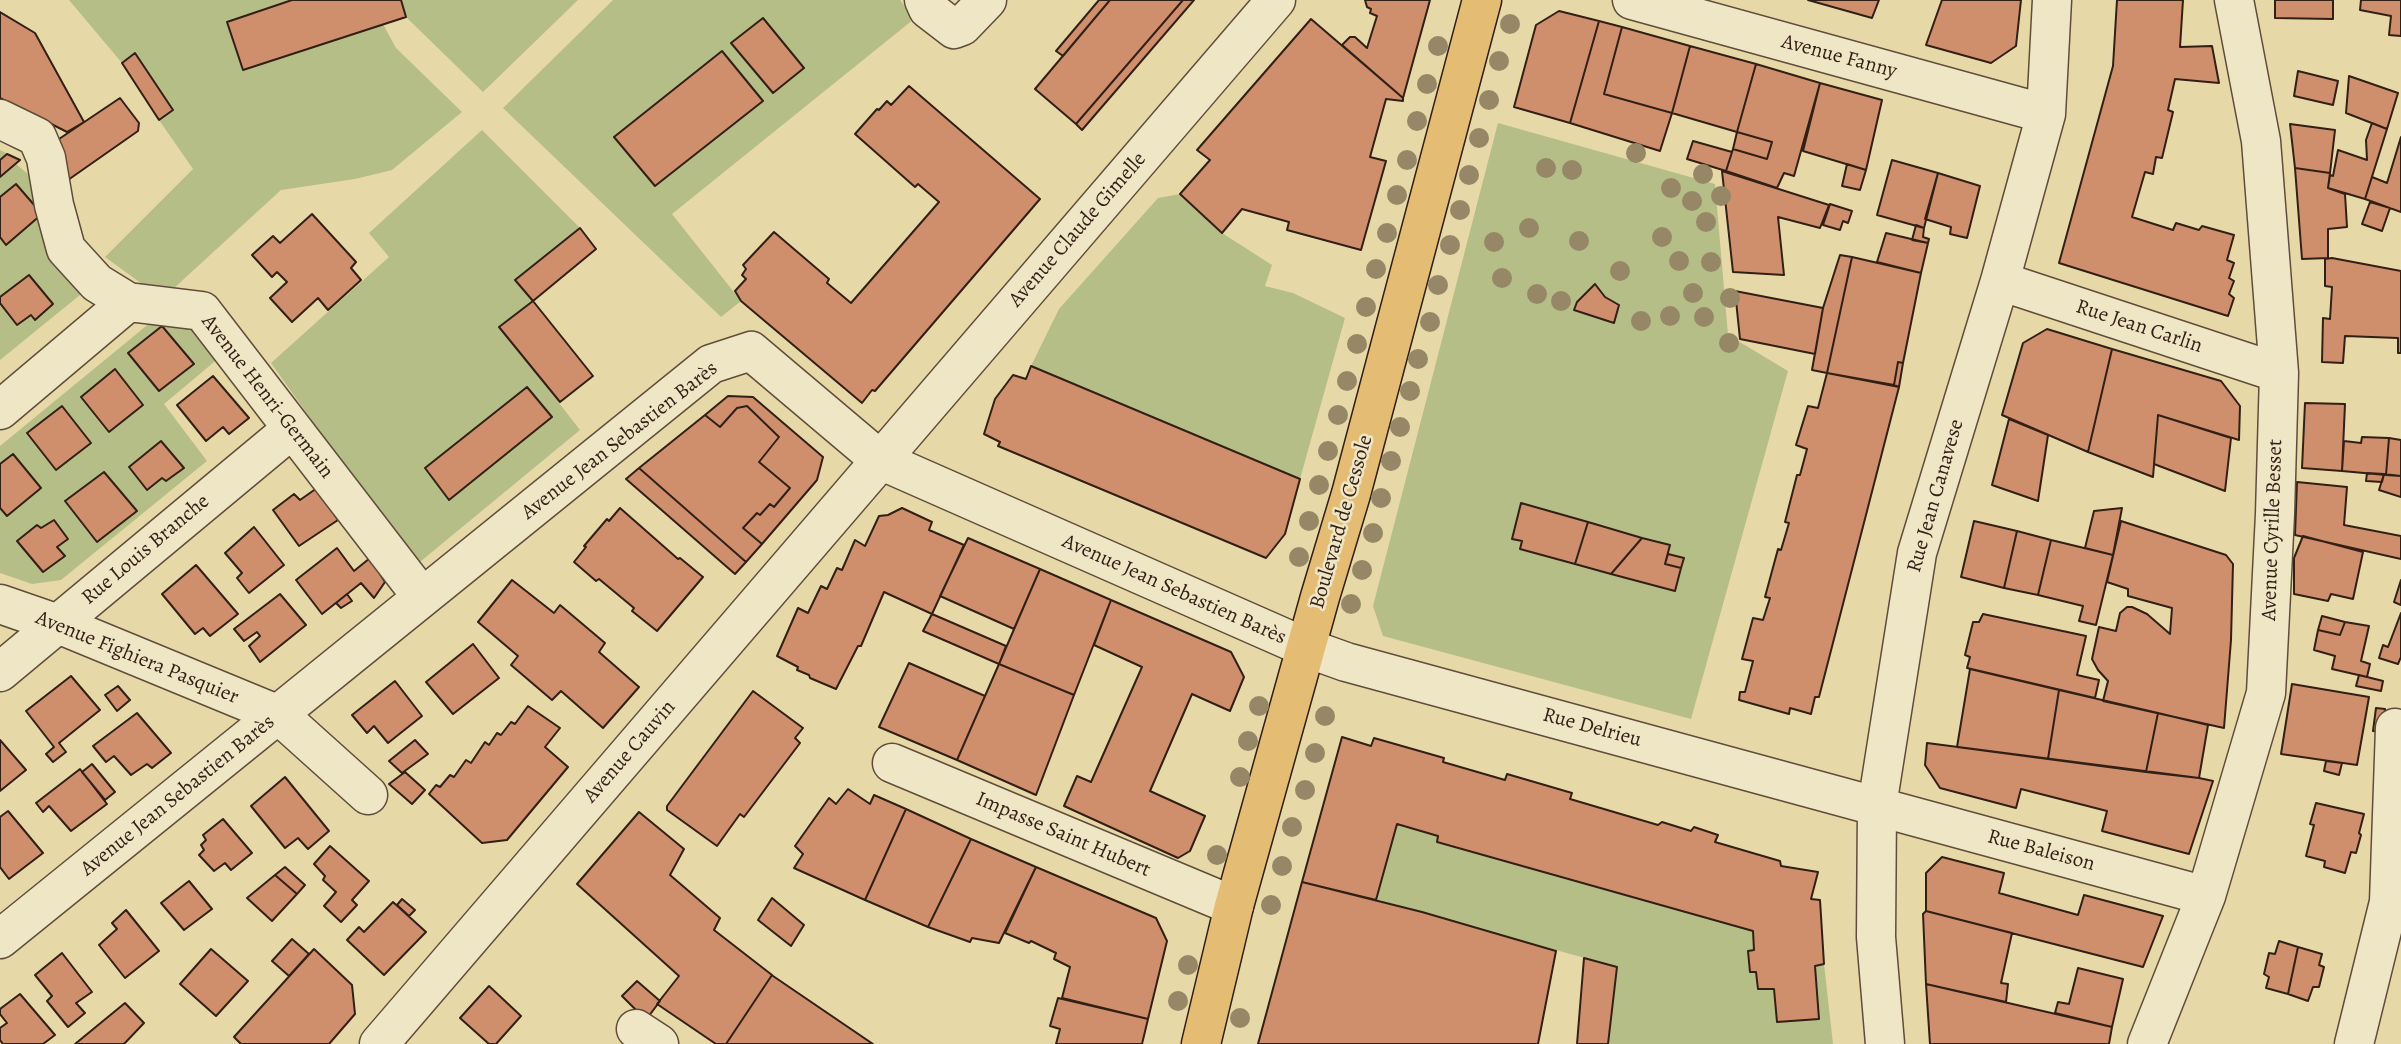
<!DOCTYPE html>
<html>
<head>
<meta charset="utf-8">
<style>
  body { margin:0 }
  canvas { display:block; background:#e7d8a7 }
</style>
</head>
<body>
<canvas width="2401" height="1044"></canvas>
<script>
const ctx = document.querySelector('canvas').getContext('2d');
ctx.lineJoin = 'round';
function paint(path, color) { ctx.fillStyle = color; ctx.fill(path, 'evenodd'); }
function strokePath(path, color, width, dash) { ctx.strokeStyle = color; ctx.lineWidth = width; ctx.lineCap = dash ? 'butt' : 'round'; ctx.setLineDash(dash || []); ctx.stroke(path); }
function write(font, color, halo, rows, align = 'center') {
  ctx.font = font + ' Alegreya,serif'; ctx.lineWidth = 5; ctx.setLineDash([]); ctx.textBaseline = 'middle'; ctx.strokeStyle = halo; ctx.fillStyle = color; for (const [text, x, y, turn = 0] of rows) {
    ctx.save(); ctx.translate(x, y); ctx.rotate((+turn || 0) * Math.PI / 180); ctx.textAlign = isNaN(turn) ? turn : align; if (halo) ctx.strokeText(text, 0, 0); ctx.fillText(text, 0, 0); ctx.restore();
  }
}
paint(new Path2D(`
  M69,0H292L227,22L243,69L383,24L396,48L462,112L392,170L355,179L281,190L173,289L142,284L105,257L193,169L159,120L173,109L135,54L122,63Z
  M401,0H578L483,92L406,17Z
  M613,0H900L914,19L672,214L741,301L721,317L503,108Z
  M1498,123L1715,184L1728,335L1788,371L1691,719L1383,636L1373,606Z
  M482,130L580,228L516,280L533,301L500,327L580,430L415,566L271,363L389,257L369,233ZM527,387L551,417L449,500L425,468Z
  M0,150L20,160L16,164L34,179L79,286L80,295L0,360Z
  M1180,194L1222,233L1272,265L1265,286L1293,293L1345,318L1300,479L1031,366L1059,309L1158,198Z
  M151,322L210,333L226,352L164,404L207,461L61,580L32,584L0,573V446Z
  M1397,824L1438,836L1437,843L1753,931L1754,950L1748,952L1750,972H1756L1758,989H1774L1778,1021L1819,1019L1815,966L1824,964L1833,1044H1608L1617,967L1376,900Z`), '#b6be87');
const building = new Path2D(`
  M292,0H401L406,17L243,70L227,22Z
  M1099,0H1110L1063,56L1056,51Z
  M1110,0H1183L1076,124L1035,89Z
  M1183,0H1194L1082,130L1076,124Z
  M1365,0H1430L1403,98L1342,45L1350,37H1355L1367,48L1377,16L1370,13L1371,9L1367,7Z
  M1808,0H1879L1872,18Z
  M1942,0H2021L2016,46L1991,63L1926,45Z
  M2117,0H2183L2180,47L2212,46L2219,83L2175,79L2168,110L2173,112L2162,158L2156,157L2153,174L2145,172L2132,217L2173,230L2176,223L2199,230L2202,226L2234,235L2227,260L2234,263L2229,278L2234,281L2229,294L2234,298L2228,316L2059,263L2113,66Z
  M2275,0H2333V19L2275,18Z
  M2361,0H2401V36L2389,35L2391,16L2360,10Z
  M1559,11L1599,21L1570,123L1514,107L1536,25Z
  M0,12L35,33L84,122L67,132L0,98Z
  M763,18L804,68L773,93L731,43Z
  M1311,19L1403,98V101L1386,99L1370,157L1386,161L1361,250L1287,230L1289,222L1242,209L1222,233L1180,194L1210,160L1197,150Z
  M1599,21L1622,27L1604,94L1672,113L1660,151L1570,123Z
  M1622,27L1690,46L1672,113L1604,94Z
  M1690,46L1756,64L1737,132L1672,113Z
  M722,51L763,101L655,186L614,137Z
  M135,53L173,110L159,120L122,63Z
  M1756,64L1820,83L1794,176L1784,173L1777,188L1726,171L1733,149L1767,159L1772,142L1737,132Z
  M2298,71L2338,81L2333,105L2294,96Z
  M2349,76L2398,93L2387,129L2346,113Z
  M1820,83L1882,100L1866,170L1803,151Z
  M909,86L1040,199L875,391L872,390L862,403L741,301L735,291L746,279L742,275L746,269L743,265L774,232L829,279L827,283L851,303L939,202L918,184L915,187L855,134L877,109L879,110L887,101L891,105Z
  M120,98L139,123L138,131L68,180L59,139Z
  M2372,123L2387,129L2365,199L2328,188L2330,175L2333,176L2338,150L2367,160L2366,140Z
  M2290,124L2335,130L2330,173L2295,168Z
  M1737,132L1772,142L1767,159L1733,149Z
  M2401,137V212L2365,199L2372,177L2387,183Z
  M1693,141L1732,152L1726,171L1687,159Z
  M7,154L20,160L0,177V160Z
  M1892,160L1938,173L1924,228L1877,215Z
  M1847,164L1866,170L1860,190L1842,186Z
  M2295,168L2330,173L2328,188L2345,194L2347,227L2328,229V258L2302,259Z
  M1722,171L1829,205L1820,228L1778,217L1784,275L1733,272Z
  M1938,173L1980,186L1967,238L1950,234L1951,227L1925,219Z
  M16,184L42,214L6,245L0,237V197Z
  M2370,202L2390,208L2382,231L2362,224Z
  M1830,204L1852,211L1848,223L1843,221L1840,230L1823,225Z
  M312,214L356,262L351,268L361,280L328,310L318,298L292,322L270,298L287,282L277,272L272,277L252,255L273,236L280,243Z
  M1916,225L1924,228L1923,237L1929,239L1928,243L1912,240Z
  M580,228L596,249L533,301L515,280Z
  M1886,233L1928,243L1921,273L1877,262Z
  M1840,255L1852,257L1827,373L1812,370L1823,308Z
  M1852,257L1921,273L1903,363L1898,362L1894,385L1827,373Z
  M2332,258L2401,271V353H2398V338L2345,336L2343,363L2322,362L2323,318L2330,319L2332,287L2325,286V259Z
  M29,275L53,304L35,320L31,315L17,325L0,303V297Z
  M1595,284L1605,297L1619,305L1614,323L1574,310L1577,302Z
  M1735,291L1823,308L1815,354L1740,339Z
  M533,301L593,376L560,402L499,327Z
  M162,326L194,364L159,391L128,353Z
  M2047,329L2112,349L2088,452L2002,415L2023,343Z
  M2112,349L2221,381L2240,406L2239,440L2158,415L2153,477L2088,452Z
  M1898,362L1903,363L1899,387L1894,385Z
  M1031,366L1300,479L1285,534L1266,558L998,446L1000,442L984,434L995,399L1013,375L1026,379Z
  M115,369L143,405L109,432L81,397Z
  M1827,373L1899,387L1819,697H1815L1811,714L1790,708L1789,714L1739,700L1740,692H1745L1753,661L1742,659L1753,618L1763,620L1770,598L1765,597L1778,549L1781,550L1789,523L1785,522L1797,475H1800L1807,449L1796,445L1808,406L1818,408Z
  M213,376L249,418L229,434L223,427L206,441L177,405Z
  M527,387L552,417L449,500L425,468Z
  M728,396L753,397L823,457L817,480L762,544L743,528L757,513L760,515L770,504L774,507L790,488L759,462L779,437L747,406L737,408L720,427L705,415Z
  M2305,403L2345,404L2342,471L2302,468Z
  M62,406L91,443L56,470L27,433Z
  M747,406L779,437L759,462L790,488L774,507L770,504L760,515L757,513L743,528L762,544L746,562L639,468L705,415L720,427L737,408Z
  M2158,415L2231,438L2225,491L2154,464Z
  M2009,419L2048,435L2038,501L1992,485Z
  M2362,437L2389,438L2386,475L2342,471L2344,441L2361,443Z
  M2389,438L2401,440V476L2386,475Z
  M161,441L184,468L166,481L162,478L147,490L129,467Z
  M13,454L41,488L7,516L0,508V464Z
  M639,468L746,562L735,574L626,479Z
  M104,472L137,511L97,542L65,501Z
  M2367,473L2384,474L2382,482L2366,481Z
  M2384,474L2401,476V497L2379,490Z
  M2297,482L2347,487L2344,525L2401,536V559L2295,535Z
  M317,488L338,520L299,546L273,510L294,494L300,500Z
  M1521,503L1588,522L1575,564L1520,549L1522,541L1512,539Z
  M620,508L678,559L680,558L703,577L657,631L632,611L634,608L599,579L596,581L574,562L586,547L584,546L607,519L609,521Z
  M902,508L932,522L929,530L964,545L932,614L884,592L861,646H858L836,689L810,678L809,675L797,670L798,667L777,656L798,608L808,613L821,586L827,589L837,568L842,570L855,540L865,546L879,516L888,515Z
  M2122,508L2113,555L2085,548L2094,511Z
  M54,520L68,539L57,547L65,556L43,572L17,541L37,525L41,528Z
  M1974,521L2017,531L2004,588L1961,577Z
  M2121,521L2226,555L2233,564L2231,640L2224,728L2103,701L2108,681L2098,670L2092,659L2099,627L2116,631L2120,613L2127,607H2132L2147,614L2170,634L2172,608L2128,596V589L2107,582Z
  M1588,522L1642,538L1611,574L1575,564Z
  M254,527L284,565L249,593L237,578L242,573L225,553Z
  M2017,531L2051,540L2038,595L2004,588Z
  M2303,536L2363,552L2353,599L2331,594L2328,601L2294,594V558Z
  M968,538L1040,569L1014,629L940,596Z
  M1642,538L1670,545L1665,564L1681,568L1675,591L1611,574Z
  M2051,540L2113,555L2096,625L2079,621L2083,606L2038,595Z
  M337,548L354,571L370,558L385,582L374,598L361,583L322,614L296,580Z
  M1668,554L1684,558L1681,568L1665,564Z
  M196,565L238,614L210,636L203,628L195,634L162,594Z
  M1040,569L1111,600L1074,695L999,664Z
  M512,580L554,613L560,605L605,643L599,652L639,687L603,728L561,691L552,700L511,665L518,656L478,622Z
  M2401,580V605L2394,602Z
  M280,594L306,625L260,662L249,646L260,636L257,632L244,641L234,629Z
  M347,594L352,601L341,608L336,603Z
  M1111,600L1231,652L1244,677L1230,711L1192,694L1150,791L1205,816L1190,851L1178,858L1064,806L1077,776L1091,782L1142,667L1094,645Z
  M2401,613V657L2398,664L2379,658L2383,645L2388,647Z
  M932,614L1006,646L999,664L923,631Z
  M1983,614L2086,636L2077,675L2099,680L2095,698L1967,668L1970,657L1965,655L1973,622H1979Z
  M2322,616L2345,622L2340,635L2318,630Z
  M2345,622L2369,626L2361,661L2370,664L2367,677L2332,669L2335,656L2314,650L2318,630L2340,635Z
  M473,644L499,678L453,714L426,682Z
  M909,663L985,696L957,760L879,727Z
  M999,664L1074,695L1036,795L957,760Z
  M1970,669L2059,690L2048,759L1957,747Z
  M2359,675L2383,681L2381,691L2356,686Z
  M71,676L100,710L59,743L66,752L53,762L46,754L54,747L26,711Z
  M395,681L422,716L388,743L374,726L367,733L352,715Z
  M2292,684L2369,697L2357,765L2281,754Z
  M118,686L130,700L117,711L105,695Z
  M2059,690L2158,713L2146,772L2048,759Z
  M753,691L803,728L795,738L800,743L744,817L740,814L717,846L667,810V806Z
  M528,706L560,728L545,747L568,767L507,840L482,843L429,794L436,785L440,787L450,775L454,777L466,760L471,763L485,742L489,745L497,733L501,735L511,722L515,724Z
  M2376,708L2385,709L2384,732L2373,731Z
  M137,713L171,753L152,768L147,764L131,775L114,756L106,762L93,746Z
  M2158,713L2208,725L2199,778L2146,772Z
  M1342,737L1371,746L1374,738L1444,758L1443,762L1505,780L1507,774L1572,793L1570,799L1658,825L1662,822L1691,831L1694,827L1718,835L1715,842L1780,861L1781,866L1818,872L1811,899L1820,900L1824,964L1815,966L1819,1019L1777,1022L1774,989H1758L1756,972H1750L1748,951L1754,950L1753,931L1437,842L1438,836L1397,824L1376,900L1302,882Z
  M0,740L26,770L0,791Z
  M415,740L428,754L402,773L389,761Z
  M1927,743L2199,778L2213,781L2189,854L2102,831L2107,811L2021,789L2016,808L1940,788L1925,765Z
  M2326,761L2342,763L2339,775L2324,771Z
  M92,764L115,792L105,800L82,772Z
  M80,769L107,804L71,831L49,806L43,812L36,803Z
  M405,772L425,790L412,804L389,784Z
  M285,777L329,831L308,849L298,838L285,848L251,806Z
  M848,789L870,804L874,795L906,809L865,900L794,868L803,854L795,846L829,798L836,804Z
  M2316,803L2364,814L2359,833L2361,835L2356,853L2351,852L2345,873L2324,867L2325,861L2306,856L2314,825L2310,824Z
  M906,809L971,839L928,927L865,900Z
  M8,811L43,853L9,879L0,867V817Z
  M639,812L684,849L670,875L720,918L714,930L772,975L726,1044H716L657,1004L679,976L577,884Z
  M223,819L252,853L231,870L225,863L214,871L199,855L204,850L201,845L206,840L203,835Z
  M971,839L1036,867L999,943L972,938L970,942L928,927Z
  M330,846L369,881L352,900L357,905L341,922L324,906L336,892L323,880L325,876L314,864Z
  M1942,857L2004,873L1999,893L2078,915L2084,895L2163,916L2143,967L1926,911V873Z
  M285,867L305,885L297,894L275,875Z
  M1036,867L1156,918L1167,941L1148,1019L1062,998L1070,967L1054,959L1056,953L1031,941L1029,943L1005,933Z
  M275,875L297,894L272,921L247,898Z
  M189,881L212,909L184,930L161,903Z
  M1302,882L1422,912L1556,951L1538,1044H1258Z
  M772,898L804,925L791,946L758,920Z
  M402,899L415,910L409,916L397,905Z
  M393,902L426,932L384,975L347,940L359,927L364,932Z
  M126,910L159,951L125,978L99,945L117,929L112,923Z
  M1926,911L2012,933L2001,983L2008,984L2006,1002L1926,984L1923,914Z
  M292,939L309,954L289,976L272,961Z
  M2279,941L2298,947L2288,994L2266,988L2269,977L2264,974L2269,953L2275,954Z
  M2298,947L2322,954L2319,965L2324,967L2319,987H2313L2308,1001L2288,994Z
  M211,949L248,981L216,1016L180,984Z
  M314,949L352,985L355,1014L329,1044H241L234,1037Z
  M62,953L92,992L76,1003L85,1013L68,1027L47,1001L52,996L35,975Z
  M1584,958L1617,967L1608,1044H1577Z
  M2078,968L2123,979L2112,1027L2055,1013L2058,1002L2069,1004Z
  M772,975L773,976L873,1044H726Z
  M637,981L660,1001L646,1020L622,996Z
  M1926,984L2112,1027L2109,1044H1930Z
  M489,986L521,1016L496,1044H489L460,1018Z
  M20,994L55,1035L43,1044H3L0,1040V1028L7,1023L0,1014V1009Z
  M1058,998L1148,1019L1142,1044H1056L1060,1029L1050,1026Z
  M125,1003L144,1023L124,1044H75Z`);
paint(building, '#cf8f6d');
strokePath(building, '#321f15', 2);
const minor = new Path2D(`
  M924,0L928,9L954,29L962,26L987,0
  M1632,0L2046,114
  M0,119L37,137L46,158L54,205L66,249L97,283L128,302L202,311L422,597
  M2000,281L2279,373
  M0,410L128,302
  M0,604L58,624L279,715L368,795
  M0,672L292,429
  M892,763L1234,906
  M0,939L711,364L751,351L880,460L1307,648L1346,662L2206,896
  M636,1029L659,1044
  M379,1044L1276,0
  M1885,1044L1876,937L1877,806L1917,553L2000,281L2046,114L2052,0
  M2147,1044L2206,896L2266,693L2275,514L2279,373L2261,141L2234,0
  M2354,1044L2389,902L2395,728`);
const major = new Path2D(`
  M1201,1044L1234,906L1320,597L1351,494L1482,0`);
strokePath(minor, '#5f4d3a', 41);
strokePath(major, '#321f15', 41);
strokePath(minor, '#efe6c6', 38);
strokePath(major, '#e4bc74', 38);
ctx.fillStyle = '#968867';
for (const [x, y] of [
  [1510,24],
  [1438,46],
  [1499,61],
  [1427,84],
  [1489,100],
  [1417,121],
  [1479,138],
  [1636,153],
  [1407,160],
  [1546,168],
  [1572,170],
  [1703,174],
  [1469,175],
  [1671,188],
  [1397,195],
  [1721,196],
  [1692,201],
  [1460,210],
  [1706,222],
  [1529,228],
  [1387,233],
  [1662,237],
  [1579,241],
  [1494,242],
  [1450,245],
  [1679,261],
  [1711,262],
  [1376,269],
  [1620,271],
  [1502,278],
  [1438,285],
  [1693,293],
  [1537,294],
  [1730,298],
  [1561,301],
  [1366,307],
  [1670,316],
  [1704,317],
  [1641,321],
  [1430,322],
  [1729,343],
  [1357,344],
  [1418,359],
  [1347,381],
  [1410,391],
  [1338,415],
  [1400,427],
  [1328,451],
  [1391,461],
  [1319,485],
  [1381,498],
  [1309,521],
  [1373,533],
  [1299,557],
  [1362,570],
  [1351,604],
  [1259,706],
  [1325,716],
  [1248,741],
  [1315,753],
  [1240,777],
  [1305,790],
  [1292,827],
  [1217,855],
  [1282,866],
  [1271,905],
  [1188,965],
  [1178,1001],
  [1240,1018]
]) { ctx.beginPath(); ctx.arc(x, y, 10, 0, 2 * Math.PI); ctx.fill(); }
write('21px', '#321f15', '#efe6c6', [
  ["Avenue Fanny",1839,57,15],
  ["Avenue Claude Gimelle",1078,230,-49],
  ["Rue Jean Carlin",2139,327,18],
  ["Avenue Henri-Germain",267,397,52],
  ["Avenue Jean Sebastien Barès",620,441,-38],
  ["Rue Jean Canavese",1936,496,-74],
  ["Boulevard de Cessole",1342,522,-74],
  ["Avenue Cyrille Besset",2273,530,-88],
  ["Rue Louis Branche",146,550,-40],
  ["Avenue Jean Sebastien Barès",1174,590,24],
  ["Avenue Fighiera Pasquier",137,658,22],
  ["Rue Delrieu",1592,728,15],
  ["Avenue Cauvin",630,752,-49],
  ["Avenue Jean Sebastien Barès",178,796,-39],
  ["Impasse Saint Hubert",1063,835,23],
  ["Rue Baleison",2041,851,15]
]);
</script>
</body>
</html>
